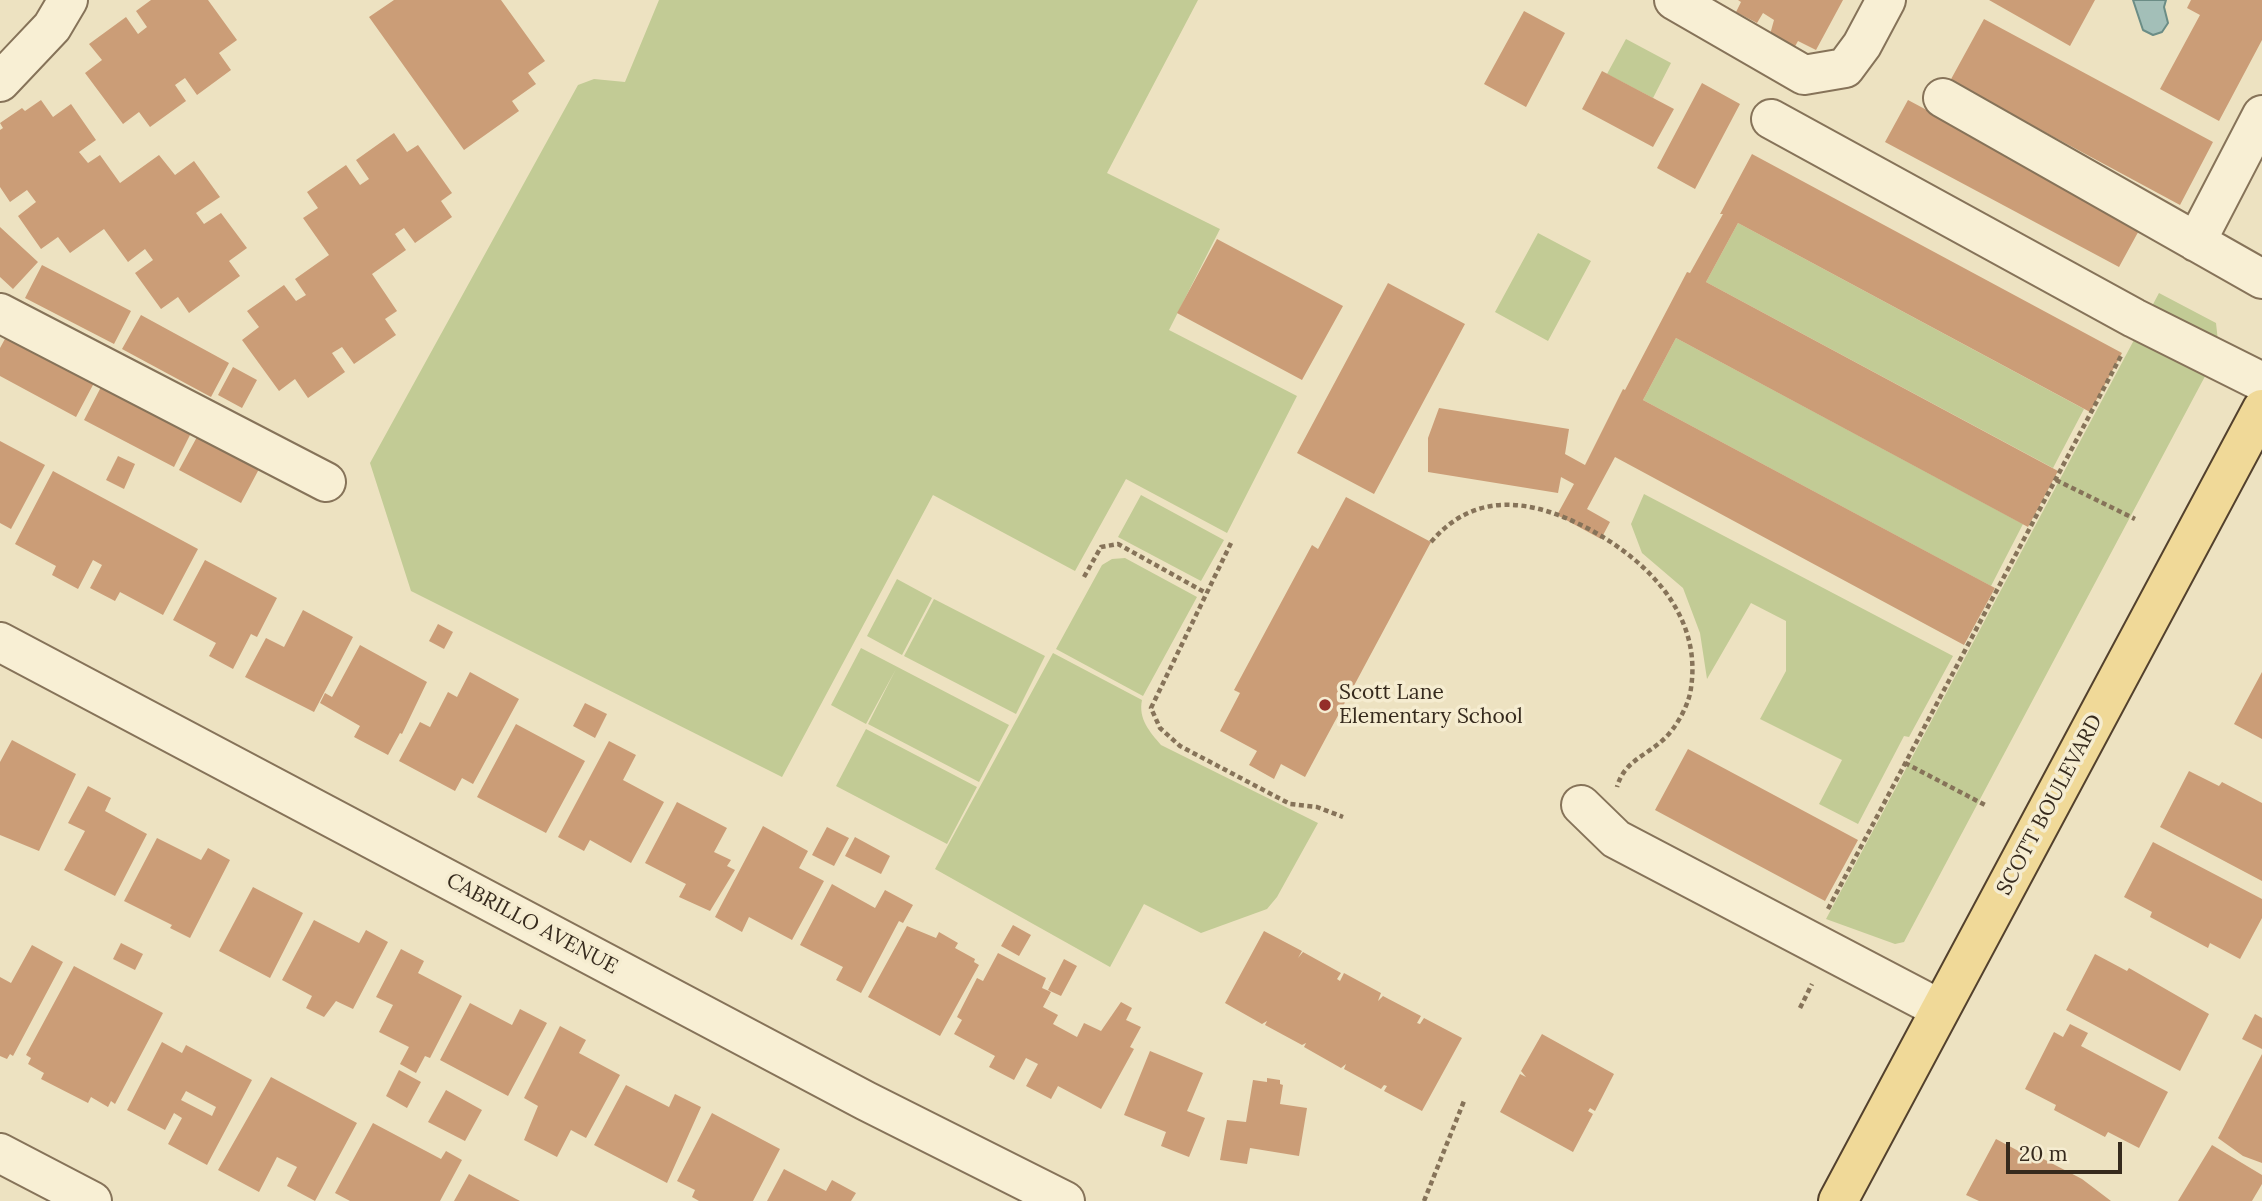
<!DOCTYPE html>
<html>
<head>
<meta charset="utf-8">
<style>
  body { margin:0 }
  #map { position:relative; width:2262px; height:1201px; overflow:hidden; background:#ede2c1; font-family:Lora,serif }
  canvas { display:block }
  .scale { position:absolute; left:2006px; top:1142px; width:116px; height:32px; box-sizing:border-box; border:4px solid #362a1d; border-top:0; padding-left:9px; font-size:21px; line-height:24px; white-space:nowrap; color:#362a1d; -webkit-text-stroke:5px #f5ecd0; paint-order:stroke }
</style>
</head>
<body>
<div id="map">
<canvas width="2262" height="1201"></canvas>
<div class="scale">20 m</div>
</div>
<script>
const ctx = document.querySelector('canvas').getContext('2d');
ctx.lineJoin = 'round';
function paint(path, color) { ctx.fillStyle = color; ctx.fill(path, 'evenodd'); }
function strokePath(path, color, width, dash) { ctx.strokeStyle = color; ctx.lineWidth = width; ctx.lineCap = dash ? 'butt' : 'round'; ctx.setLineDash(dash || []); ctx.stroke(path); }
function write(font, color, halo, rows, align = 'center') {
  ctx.font = font + ' Lora,serif'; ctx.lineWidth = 7; ctx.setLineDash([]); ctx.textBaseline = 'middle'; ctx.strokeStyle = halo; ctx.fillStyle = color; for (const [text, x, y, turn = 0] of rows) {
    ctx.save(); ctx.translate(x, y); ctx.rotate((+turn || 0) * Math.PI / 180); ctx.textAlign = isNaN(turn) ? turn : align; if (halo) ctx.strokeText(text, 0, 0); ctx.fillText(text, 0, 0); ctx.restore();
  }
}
paint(new Path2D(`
  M659,0H1198L1107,173L1220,229L1169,330L1297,396L1227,533L1126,479L1075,571L933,495L782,777L411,591L370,463L578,85L594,79L625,82Z
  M1626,39L1671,63L1653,98L1607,74Z
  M1738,223L2084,409L2053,468L1706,282Z
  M1538,233L1591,261L1548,341L1495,312Z
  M2159,293L2216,323L2219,350L1904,942L1895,944L1826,919Z
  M1676,338L2023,524L1991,586L1643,400Z
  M1644,494L1953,656L1909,737L1904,736L1858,824L1819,804L1842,760L1760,719L1786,671V621L1751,603L1707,679L1700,633L1683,588L1642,553L1631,524Z
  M1141,495L1224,540L1201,581L1118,537Z
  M1125,558L1197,597L1143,696L1056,649L1102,565L1112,559Z
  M897,579L932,598L902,655L867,636Z
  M934,599L1045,656L1016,714L904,656Z
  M861,648L1009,725L979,782L868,724L896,669L866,724L831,705Z
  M1053,653L1142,700C1138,719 1150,732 1161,745L1318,823L1277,897L1267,909L1201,933L1144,904L1110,967L935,869Z
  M866,729L977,787L947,844L836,786Z`), '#c2cb95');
const water = new Path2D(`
  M2133,0H2166L2164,7L2168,23L2162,32L2153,35L2143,30Z`);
paint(water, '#a3bfb8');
strokePath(water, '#6b8d86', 2);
paint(new Path2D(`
  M151,0H208L237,40L219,53L231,70L197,95L185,78L175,85L186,101L150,127L139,112L123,124L85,73L102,60L89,44L126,17L138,34L147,27L136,11Z
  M394,0H501L545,61L528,73L536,84L512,101L519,111L464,150L369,17Z
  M1738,0H1843L1816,50L1798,41L1793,50L1769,38L1774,20L1763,13L1757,23L1736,12L1741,2Z
  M1989,0H2095L2070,46Z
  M2191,0H2262V40L2219,121L2160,89L2200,15L2187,8Z
  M1524,11L1565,33L1526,107L1484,84Z
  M1984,19L2213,142L2180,205L1950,81Z
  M1602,71L1674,109L1653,147L1582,109Z
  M1702,83L1740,104L1695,189L1657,168Z
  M41,100L53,117L71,104L96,140L79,152L88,163L100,155L120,183L159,155L175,175L194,161L220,197L196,213L204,224L221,213L247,248L229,261L240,276L189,313L178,297L161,309L135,273L153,260L145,249L128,262L104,229L70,253L58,237L41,249L18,216L36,202L27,190L10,202L0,187V130L3,128L0,123L22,108L25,111Z
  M1908,100L2142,225L2119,267L1885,142Z
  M394,133L407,152L418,145L452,193L441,201L452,217L415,243L404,228L395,234L406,250L372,274L397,311L385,319L396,335L354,364L342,347L332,353L345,372L308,398L295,379L279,391L242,340L259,327L247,311L284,285L296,301L306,295L295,279L329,255L303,218L318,208L307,192L346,165L360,185L369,179L356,160Z
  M1752,154L2122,353L2090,412L1738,223L1706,282L2058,471L2028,527L1676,338L1643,400L1995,588L1964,645L1615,457L1587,509L1610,522L1601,539L1557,515L1574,484L1561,477L1558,493L1428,472V438L1439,408L1569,429L1565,454L1585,465L1623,389L1625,390L1687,272L1690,273L1723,214H1720Z
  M0,227L38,262L13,289L0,277Z
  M1217,239L1343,306L1302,380L1177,313Z
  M42,265L131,311L114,344L25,298Z
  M1388,283L1465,324L1374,494L1297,453Z
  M141,315L229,363L211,397L122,349Z
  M6,337L94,383L76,417L0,376V348Z
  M233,367L257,380L242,408L218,395Z
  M101,387L191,433L174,467L84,420Z
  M197,437L259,469L241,503L179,470Z
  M0,441L45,465L11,529L0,523Z
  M118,456L135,464L124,489L106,480Z
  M53,471L198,549L163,615L120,592L115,601L90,588L102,565L93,560L78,589L52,575L56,566L15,544Z
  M1346,497L1431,542L1305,777L1281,764L1274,779L1249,765L1257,751L1220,731L1240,693L1234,690L1312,545L1318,549Z
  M205,560L277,598L257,637L251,634L233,669L209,656L216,643L173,620Z
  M303,610L353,637L314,712L245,677L266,638L284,647Z
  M438,624L453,632L444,649L429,641Z
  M360,645L427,682L402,734L400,733L388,755L354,737L360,726L320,703L325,693L332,697Z
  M470,672L519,699L473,784L462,778L455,791L399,761L420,722L430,727L448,692L457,697Z
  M2262,672V739L2234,724Z
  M585,703L607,714L595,738L573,726Z
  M516,724L585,761L546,833L477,797Z
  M12,740L76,774L39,851L0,835V762Z
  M609,741L636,755L623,780L664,802L631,863L590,840L584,851L558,837Z
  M1688,749L1858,840L1825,901L1655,810Z
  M2189,771L2219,786L2222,782L2262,803V881L2160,827Z
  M88,786L111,798L105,811L147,834L115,896L64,870L85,831L68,823Z
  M677,802L727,828L714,852L731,860L727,866L735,870L710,911L679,897L686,884L645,863Z
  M763,826L808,851L799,868L824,881L792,940L749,917L742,932L715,917Z
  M827,827L849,838L834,866L812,855Z
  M855,837L890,856L881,874L845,856Z
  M157,838L201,860L208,848L230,860L190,938L170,928L172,925L124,901Z
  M2153,842L2262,899V918L2240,959L2210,943L2208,948L2150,917L2152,912L2124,897Z
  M832,884L875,908L885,890L913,905L903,923L899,921L861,993L836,980L843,967L800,945Z
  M253,887L303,913L270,978L219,951Z
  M314,920L359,943L366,930L388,942L353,1009L336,1001L324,1017L306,1008L312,996L282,980Z
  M1013,925L1031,935L1019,956L1001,946Z
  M907,926L936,938L939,932L958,943L955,948L975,959L974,962L979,965L940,1036L868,997Z
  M1264,931L1302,951L1298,958L1303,952L1341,973L1337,979L1340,981L1344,973L1381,993L1378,1001L1383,996L1421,1016L1417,1023L1420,1024L1424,1018L1462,1038L1422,1111L1384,1091L1387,1086L1384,1085L1381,1089L1344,1069L1346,1064L1341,1068L1304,1047L1306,1043L1302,1045L1265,1025L1267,1021L1262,1024L1225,1003Z
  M121,943L143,954L135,970L113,959Z
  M32,945L63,962L13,1056L10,1054L7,1059L0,1056V977L11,983Z
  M401,949L424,961L418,973L462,996L430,1058L425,1056L416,1073L400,1064L409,1047L379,1032L393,1005L376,997Z
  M998,953L1046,978L1042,988L1051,992L1043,1007L1058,1015L1053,1024L1077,1037L1084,1023L1101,1031L1121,1002L1132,1008L1126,1020L1141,1027L1130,1047L1134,1049L1101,1109L1058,1086L1051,1099L1026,1086L1038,1064L1026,1058L1014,1080L989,1067L995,1056L954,1034L962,1020L957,1017L977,978L983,981Z
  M2095,954L2127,971L2129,968L2209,1014L2180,1071L2066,1010Z
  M1064,959L1077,966L1061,996L1048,990Z
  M74,966L163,1013L115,1104L111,1101L108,1107L91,1097L88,1103L41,1079L44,1073L28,1064L31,1058L26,1055Z
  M470,1003L512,1025L520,1009L547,1023L508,1096L440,1060Z
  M2255,1014L2262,1018V1049L2242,1039Z
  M2070,1024L2088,1033L2081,1046L2168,1092L2139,1148L2108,1132L2105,1137L2054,1110L2056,1105L2025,1089L2054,1032L2063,1037Z
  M560,1026L586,1040L579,1053L620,1075L586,1138L571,1130L557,1157L524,1140L538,1106L524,1098Z
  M1542,1034L1614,1074L1595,1111L1590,1108L1588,1111L1593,1114L1573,1152L1500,1112L1520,1074L1526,1077L1521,1071Z
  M162,1042L182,1053L186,1045L252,1080L207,1165L168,1144L182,1118L174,1113L165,1130L127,1110ZM186,1091L216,1107L212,1116L181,1100Z
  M1150,1051L1203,1073L1187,1111L1205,1118L1189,1157L1161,1146L1166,1132L1124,1115Z
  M2262,1054V1163L2243,1156L2218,1138Z
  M399,1070L421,1082L407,1108L386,1096Z
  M271,1077L357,1123L315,1201L287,1186L297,1167L277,1157L259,1192L218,1170Z
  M1267,1078L1280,1080V1084L1283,1085L1280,1104L1307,1108L1299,1156L1250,1148L1247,1164L1220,1160L1227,1120L1246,1122L1253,1080L1267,1082Z
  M626,1085L669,1107L675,1094L701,1107L667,1183L594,1145Z
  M446,1090L482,1110L465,1141L428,1122Z
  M712,1113L780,1149L753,1201H699L692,1197L695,1190L677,1181Z
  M373,1123L441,1159L446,1151L462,1160L440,1201H350L335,1193Z
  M1996,1139L2026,1155L2028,1151L2082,1179L2111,1201H1979L1966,1195Z
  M2212,1145L2262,1175V1184L2252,1201H2178Z
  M784,1169L826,1191L832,1180L856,1193L851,1201H767Z
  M469,1174L520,1201H454Z`), '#cb9d77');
const minor = new Path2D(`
  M1674,0L1804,75L1845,68L1862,45L1886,0
  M0,82L52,27L68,0
  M1943,98L2262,279
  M1771,119L2134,318L2262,382
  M2196,242L2262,115
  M0,313L326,482
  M0,642L866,1101L1065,1201
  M1581,805L1616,839L1940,1009
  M0,1153L92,1201`);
const major = new Path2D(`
  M1838,1201L2262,409`);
strokePath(minor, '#867359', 42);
strokePath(major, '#53412d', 42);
strokePath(new Path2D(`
  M2056,480L2135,519
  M1431,542C1476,489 1534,500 1589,529C1648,561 1702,615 1691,688C1689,705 1676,728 1664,739C1646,756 1624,761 1617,787
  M1231,543L1151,708L1160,728L1180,746L1290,804L1317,807L1343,817
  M1084,577L1101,547L1118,544L1206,593
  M1905,763L1985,805
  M1828,909L2122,354
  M1800,1008L1812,984
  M1424,1201L1464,1101`), '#867359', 4.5, [5, 3.5]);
strokePath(minor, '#f8efd4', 38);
strokePath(major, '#f0d998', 38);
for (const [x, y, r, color] of [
  [1325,705,7,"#942e2a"]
]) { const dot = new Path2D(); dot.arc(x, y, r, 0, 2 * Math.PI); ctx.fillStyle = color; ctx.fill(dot); strokePath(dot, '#f5ecd0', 2.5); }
write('21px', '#362a1d', '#f5ecd0', [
  ["Scott Lane",1339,693],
  ["Elementary School",1339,717]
], 'left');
write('21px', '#362a1d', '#f5ecd0', [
  ["SCOTT BOULEVARD",2050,805,-62],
  ["CABRILLO AVENUE",532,924,28]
]);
</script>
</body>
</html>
